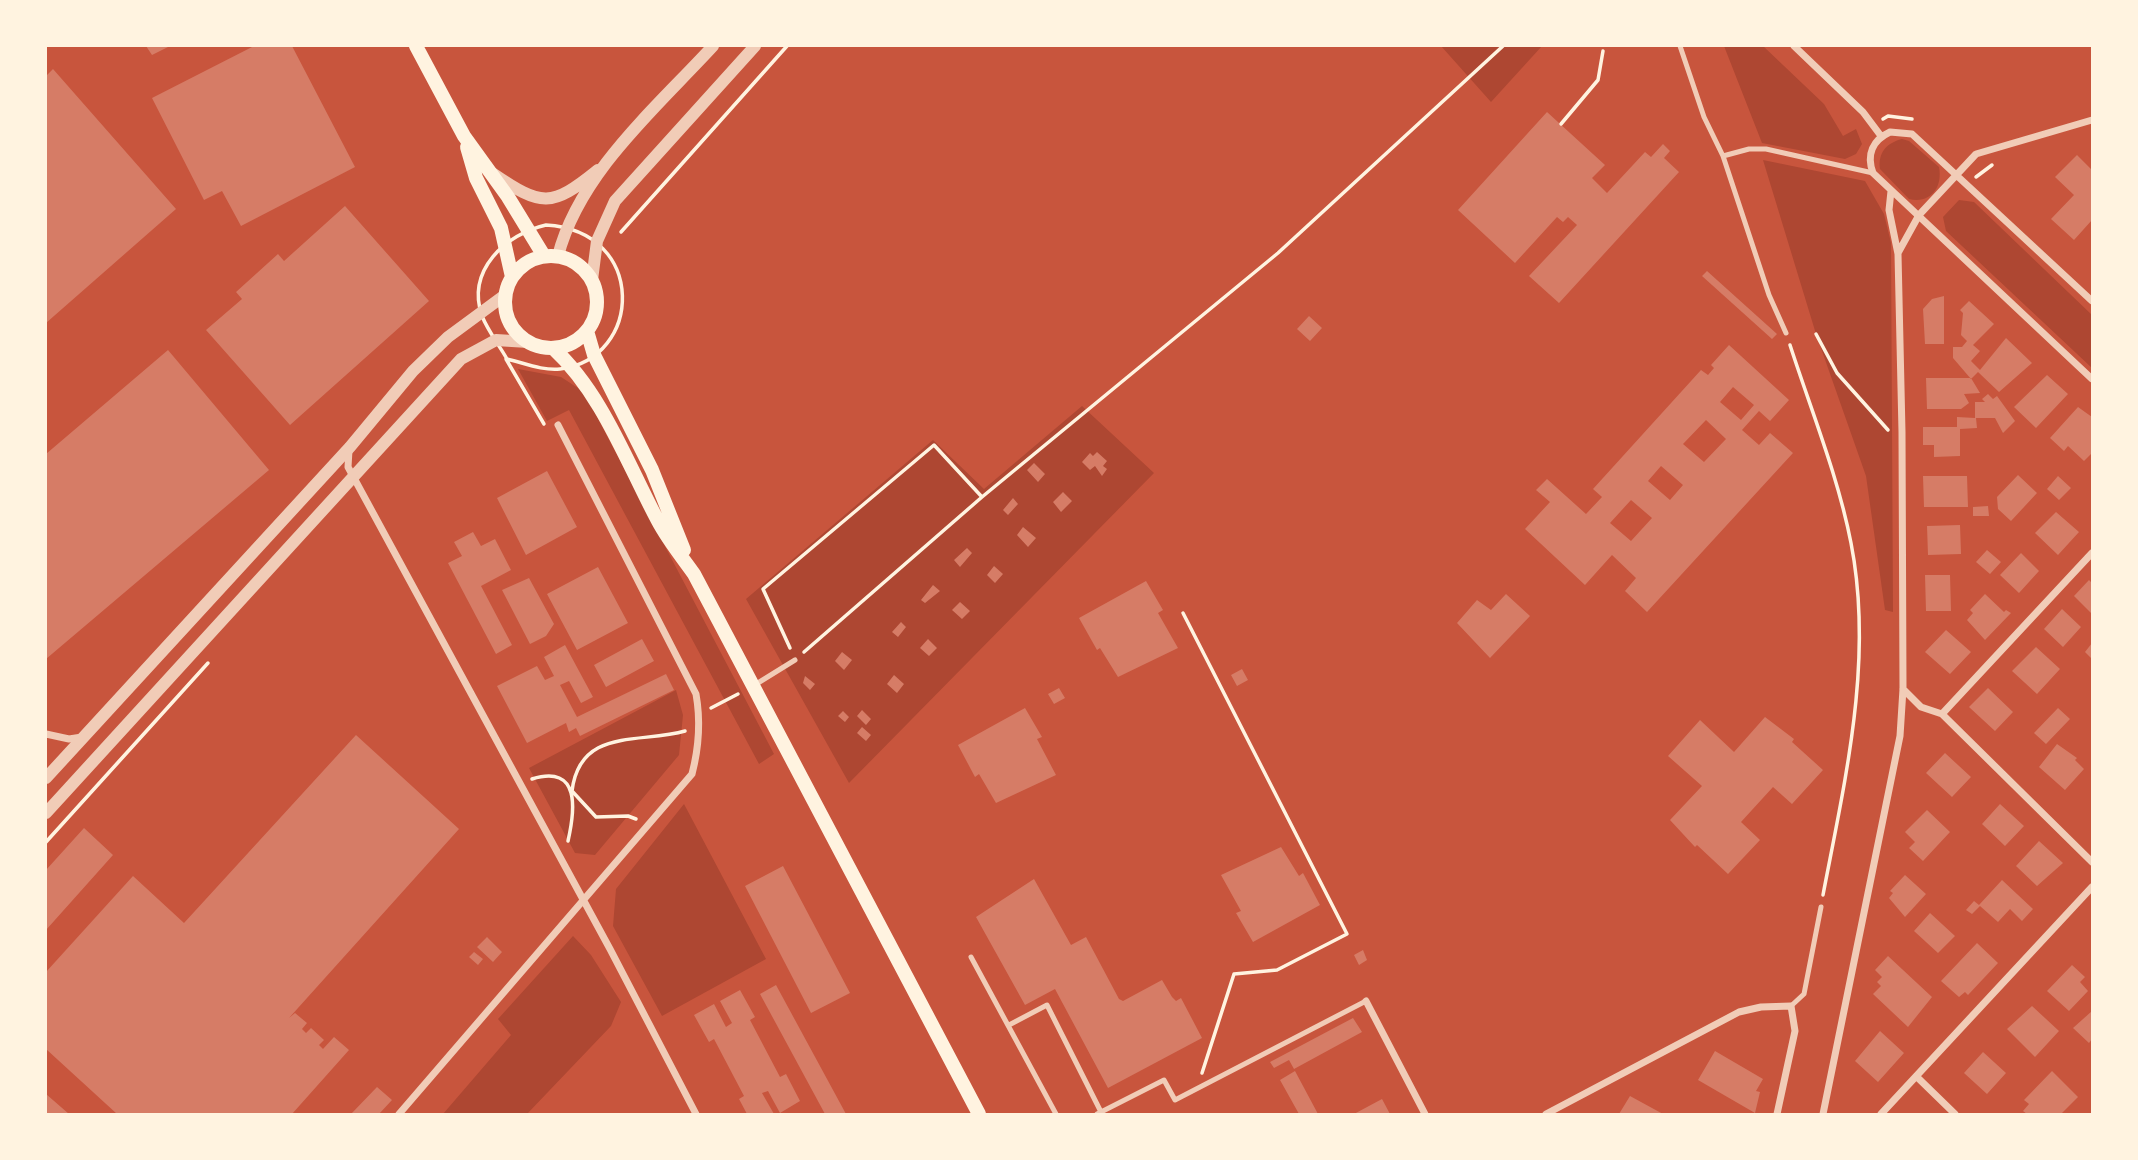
<!DOCTYPE html>
<html>
<head>
<meta charset="utf-8">
<style>
  body { margin:0 }
  #map { position:relative; width:2138px; height:1160px; overflow:hidden; background:#c8553d; font-family:Lora,serif }
  canvas { display:block }
  .frame { position:absolute; inset:0; border:47px solid #fff3e0; pointer-events:none }
</style>
</head>
<body>
<div id="map">
<canvas width="2138" height="1160"></canvas>
<div class="frame"></div>
</div>
<script>
const ctx = document.querySelector('canvas').getContext('2d');
ctx.lineJoin = 'round';
function paint(path, color) { ctx.fillStyle = color; ctx.fill(path, 'evenodd'); }
function strokePath(path, color, width, dash) { ctx.strokeStyle = color; ctx.lineWidth = width; ctx.lineCap = dash ? 'butt' : 'round'; ctx.setLineDash(dash || []); ctx.stroke(path); }
paint(new Path2D(`
  M1441,46H1542L1491,102Z
  M1724,46H1763L1824,104L1843,136L1856,129L1862,144L1856,154L1845,159L1762,143Z
  M1902,139L1909,141L1939,167C1943,188 1930,204 1909,199L1880,169C1878,153 1886,143 1902,139Z
  M1763,160L1865,181L1884,214L1891,243L1893,612L1885,610L1866,476L1816,334Z
  M1959,200L1974,202L2092,315V368L1946,231L1943,217Z
  M518,369L561,377L584,392L774,754L759,764L569,410L547,421Z
  M1082,406L1154,473L849,783L746,599L933,440L984,489Z
  M676,690L683,715L679,755L595,855L575,853L529,768Z
  M684,804L766,959L662,1016L613,926L616,889Z
  M573,936L591,955L621,1002L611,1026L527,1114H443L511,1035L498,1019Z`), '#ae4732');
paint(new Path2D(`
  M146,46H170L152,55Z
  M254,46H292L355,167L241,226L222,191L204,200L152,98Z
  M53,69L176,209L46,323V76Z
  M1547,112L1605,165L1592,178L1607,193L1645,152L1651,157L1663,144L1670,151L1664,158L1679,172L1559,303L1529,276L1577,225L1568,217L1563,222L1557,217L1515,263L1458,210Z
  M2077,155L2092,170V220L2074,240L2051,219L2074,195L2055,177Z
  M345,206L429,301L290,425L206,330L242,299L236,292L278,254L284,261Z
  M1707,271L1777,334L1772,339L1702,276Z
  M1944,296V344H1925L1923,309L1932,299Z
  M1969,301L1994,324L1973,345L1980,351L1971,361L1980,370L2006,338L2032,363L1999,392L1978,372L1971,379L1953,358V347H1962L1967,341L1961,335L1963,313L1960,310Z
  M1309,316L1322,328L1310,341L1297,329Z
  M1729,345L1789,400L1770,421L1759,411L1742,430L1759,445L1770,433L1793,453L1647,612L1625,591L1636,578L1612,555L1585,585L1525,529L1550,502L1536,490L1547,479L1586,514L1602,497L1593,489L1701,370L1708,375L1714,368L1711,365ZM1733,387L1754,405L1741,420L1720,402ZM1706,420L1726,439L1704,462L1683,444ZM1661,466L1683,485L1670,500L1648,481ZM1631,500L1652,518L1631,541L1610,523Z
  M168,350L269,470L46,659V454Z
  M2047,375L2068,394L2036,428L2014,407Z
  M1926,378H1971L1980,393L1964,394L1969,403L1961,409H1927Z
  M1988,394L1993,399L1997,396L2015,421L2003,433L1995,418H1976L1977,428L1960,429V456L1934,457V445H1923V427H1957V417L1975,418V402H1985L1982,399Z
  M2078,407L2092,417V453L2084,461L2068,446L2064,451L2050,438Z
  M1097,452L1107,461L1103,466L1107,469L1102,476L1095,466L1090,470L1082,462L1090,453L1093,456Z
  M1034,463L1045,474L1038,482L1027,470Z
  M547,471L577,527L526,555L497,498Z
  M2018,475L2037,493L2011,521L1998,509L1997,497Z
  M1923,476H1967L1968,507H1924Z
  M2058,476L2071,488L2059,500L2047,489Z
  M1063,492L1072,501L1061,512L1053,502Z
  M1013,498L1018,504L1008,515L1003,510Z
  M1988,506L1989,516H1973V507Z
  M2056,512L2079,532L2058,555L2035,533Z
  M1960,525L1961,554L1928,555L1927,526Z
  M1023,527L1036,538L1028,547L1017,535Z
  M473,532L481,546L495,539L511,570L481,586L512,645L496,654L448,563L462,556L454,542Z
  M967,548L972,553L960,567L954,560Z
  M1987,550L2001,562L1990,574L1976,562Z
  M2021,553L2039,571L2019,593L2000,575Z
  M994,566L1003,574L995,583L987,575Z
  M598,567L628,623L577,650L547,594Z
  M1925,575H1950L1951,611H1926Z
  M529,578L554,624L546,636L530,644L502,590Z
  M2089,580L2092,583V614L2074,596Z
  M1146,581L1163,610L1158,613L1178,648L1118,677L1100,648L1097,650L1079,618Z
  M933,585L940,591L925,603L921,600Z
  M1506,594L1530,616L1490,658L1457,623L1477,600L1491,610Z
  M1985,594L2004,612L2006,610L2011,613L1985,640L1967,620L1973,613L1970,610Z
  M960,602L970,611L962,619L952,610Z
  M2062,609L2081,627L2063,647L2044,629Z
  M901,622L906,627L898,637L892,632Z
  M1946,630L1971,652L1950,674L1925,652Z
  M642,639L654,661L606,687L594,665Z
  M928,639L937,648L929,656L920,648Z
  M2092,643V659L2085,652Z
  M565,645L593,697L581,703L569,681L560,685L577,717L666,674L674,690L580,736L576,728L569,732L566,723L527,743L497,686L537,666L545,680L554,676L544,657Z
  M2036,647L2060,669L2037,694L2012,671Z
  M842,652L852,660L844,670L835,661Z
  M1242,669L1248,680L1237,686L1231,675Z
  M894,675L904,684L897,693L887,684Z
  M805,676L815,684L810,690L803,683Z
  M1059,688L1065,698L1054,704L1048,694Z
  M1988,688L2013,712L1995,731L1969,707Z
  M1025,708L1042,737L1037,739L1056,775L996,803L979,774L975,777L958,745Z
  M2058,708L2070,719L2046,744L2034,733Z
  M862,710L871,719L866,725L857,716Z
  M843,711L849,717L845,722L838,716Z
  M1765,717L1794,739L1792,742L1823,770L1792,804L1773,787L1741,822L1760,840L1728,874L1697,845L1695,847L1670,820L1702,786L1668,756L1700,720L1734,752Z
  M862,727L871,735L866,741L857,733Z
  M356,735L459,829L289,1018L295,1013L307,1023L302,1029L306,1033L311,1028L324,1040L319,1045L323,1049L334,1037L349,1050L292,1114H117L46,1049V972L133,876L184,923Z
  M2057,744L2077,758L2075,760L2084,769L2065,790L2039,767Z
  M1945,753L1971,777L1952,797L1926,773Z
  M2000,804L2024,826L2005,846L1982,824Z
  M1927,810L1950,832L1923,861L1909,848L1915,842L1905,832Z
  M84,828L113,855L46,930V870Z
  M2039,841L2063,863L2037,886L2016,866Z
  M1281,847L1299,876L1303,873L1320,905L1253,942L1236,913L1241,911L1221,875Z
  M783,866L850,993L811,1013L745,886Z
  M1905,875L1926,894L1905,917L1889,898L1893,893L1890,891Z
  M1034,879L1071,945L1086,937L1119,999L1123,1001L1162,980L1172,997L1176,1001L1181,998L1202,1038L1108,1088L1055,989L1025,1005L976,917Z
  M2002,880L2033,909L2022,921L2010,909L1998,922L1980,906L1972,914L1966,910L1974,901L1979,905Z
  M1930,913L1955,936L1938,953L1914,931Z
  M487,937L502,952L493,962L477,947Z
  M1977,943L1998,963L1968,995L1965,992L1959,997L1941,981Z
  M1363,950L1367,960L1359,965L1354,955Z
  M474,952L483,959L478,965L469,957Z
  M1888,956L1932,997L1908,1027L1873,994L1881,986L1877,982L1882,977L1875,970Z
  M2072,965L2085,977L2080,982L2088,991L2069,1011L2047,991Z
  M776,985L846,1114H825L760,994Z
  M740,990L755,1017L750,1020L780,1077L786,1074L800,1101L780,1113L768,1091L762,1093L774,1114H747L739,1099L744,1096L714,1039L709,1042L694,1015L714,1004L726,1027L732,1023L720,1001Z
  M2032,1006L2059,1031L2035,1057L2007,1029Z
  M2092,1011V1039L2089,1043L2073,1028Z
  M1353,1018L1362,1032L1294,1069L1289,1060L1274,1068L1270,1062Z
  M1880,1031L1904,1053L1878,1082L1855,1061Z
  M1715,1051L1763,1079L1756,1091L1760,1092L1755,1113L1698,1080Z
  M1983,1052L2006,1073L1987,1094L1964,1073Z
  M1295,1071L1318,1114H1299L1280,1080Z
  M2052,1071L2078,1097L2061,1114H2027L2023,1111L2029,1104L2024,1100Z
  M377,1087L392,1100L379,1114H351Z
  M46,1094L69,1114H46Z
  M1630,1096L1663,1114H1619Z
  M1382,1099L1390,1114H1354Z`), '#d67c66');
strokePath(new Path2D(`
  M1883,119L1888,116L1912,119
  M1561,124L1598,80L1603,51
  M1976,177L1992,165
  M546,225C648,231 643,359 560,369C543,371 524,363 507,359C499,345 488,331 482,316C466,270 506,234 546,225Z
  M621,232L787,46
  M1816,334L1837,373L1888,430
  M1790,345C1811,410 1838,476 1851,543C1874,660 1845,780 1823,895
  M506,359L544,424
  M1183,613L1347,934L1277,970L1234,974L1202,1073
  M790,648L763,589L934,445L982,497
  M804,652L982,497L1278,253L1503,46
  M711,708L738,694
  M532,779C581,764 575,810 568,841
  M636,819L628,816L596,817L572,791C580,727 640,744 685,731
  M46,842L208,663`), '#fff3e0', 3.5);
strokePath(new Path2D(`
  M1680,46L1704,117L1723,156L1769,295L1786,333
  M1723,156L1749,149H1766L1873,173
  M753,686L795,660
  M971,957L1056,1114
  M1791,1006L1804,994L1821,907
  M1009,1025L1047,1005L1101,1112L1097,1114
  M1101,1112L1164,1080L1175,1100L1366,1001`), '#f1ccb7', 5);
strokePath(new Path2D(`
  M1794,46L1863,112L1881,136
  M1898,253L1919,215L1976,154L2092,120
  M2092,301L1912,134L1890,132C1873,140 1866,154 1873,173L2092,379
  M349,450L348,467L610,949L696,1114
  M1903,689L1921,707L1942,714L2092,862
  M1942,714L2092,553
  M46,734L69,739L82,737
  M1366,1001L1425,1114
  M1917,1077L1955,1114
  M399,1114L692,774C699,747 701,722 696,694L558,425
  M1546,1114L1739,1012L1761,1007L1791,1006L1795,1031L1777,1114
  M1823,1114L1900,736L1903,689L1902,432L1898,254L1889,210L1891,191
  M1881,1114L2092,887`), '#f1ccb7', 7);
strokePath(new Path2D(`
  M492,173C542,207 551,208 598,170
  M558,256C579,173 657,107 713,46
  M592,280L597,241L615,201L755,46
  M46,778L350,447L413,371L448,337L505,295
  M46,813L461,359L496,340L528,342`), '#f1ccb7', 12);
strokePath(new Path2D(`
  M416,46L464,136L508,197L544,256
  M467,147L476,178L501,228L512,277
  M505 302a46 46 0 1 1 92 0a46 46 0 1 1-92 0Z
  M587,331L594,355L652,470L684,550
  M553,348C602,393 627,463 658,521C668,540 682,557 694,574L979,1114`), '#fff3e0', 14);
</script>
</body>
</html>
